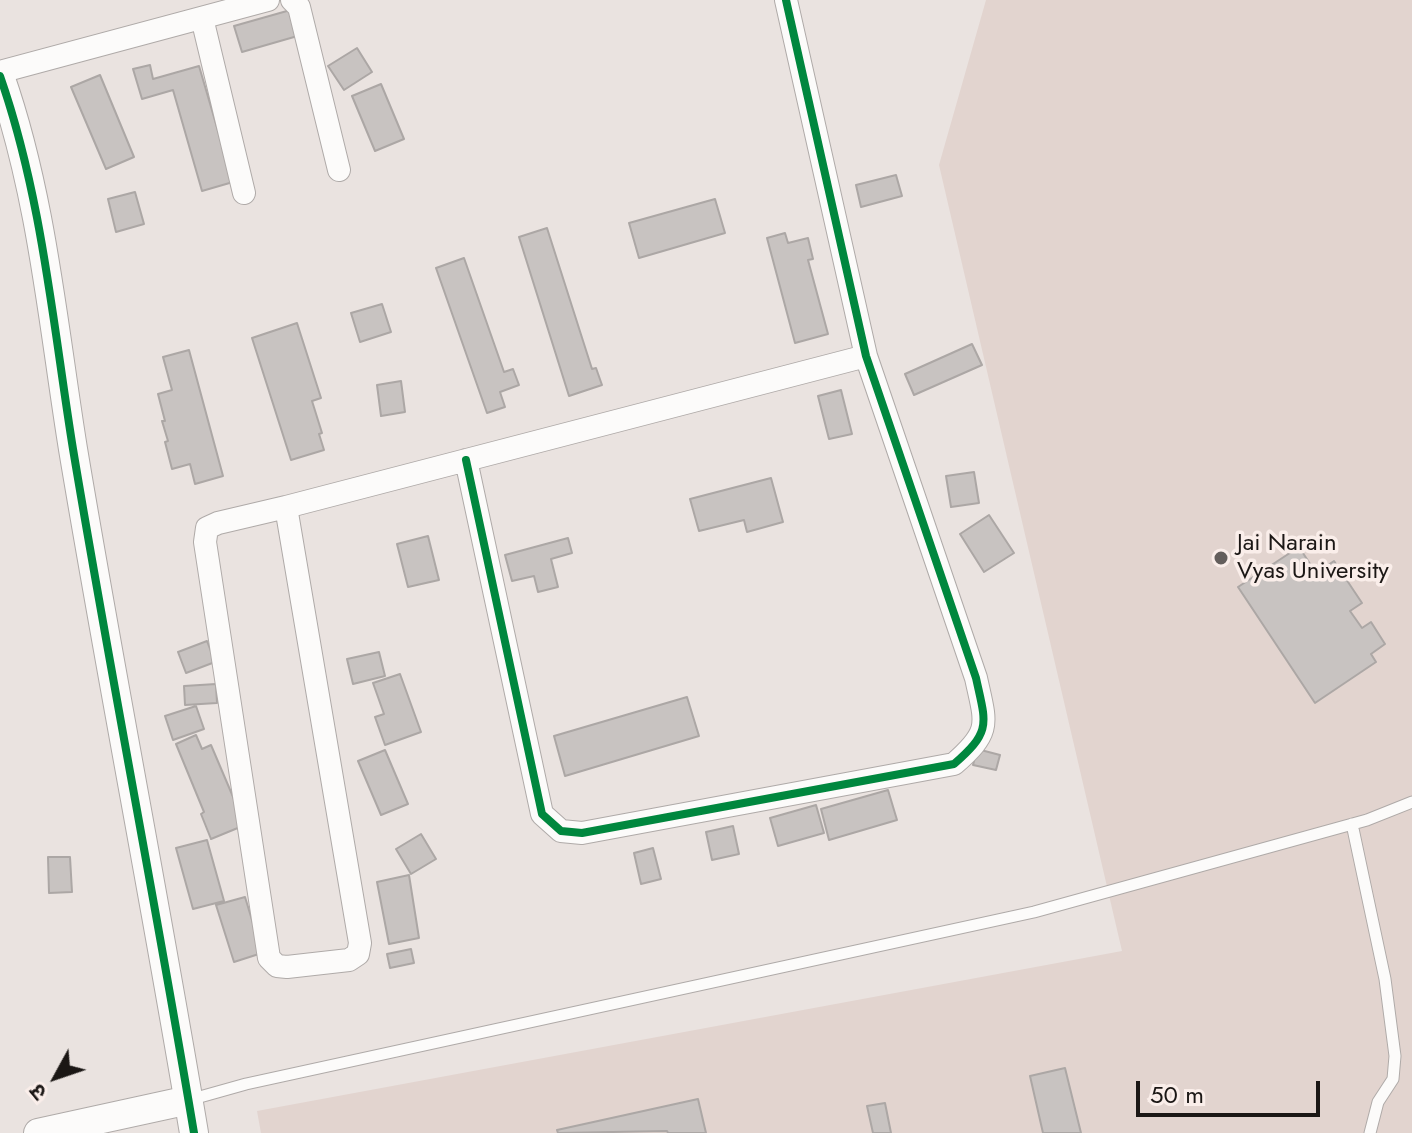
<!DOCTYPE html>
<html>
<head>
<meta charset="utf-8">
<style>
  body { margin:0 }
  #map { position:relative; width:1412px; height:1133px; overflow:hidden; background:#eae3e0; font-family:Jost,"Noto Sans Devanagari",sans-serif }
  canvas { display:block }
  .north { position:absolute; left:16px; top:1037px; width:80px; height:80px; -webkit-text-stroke:6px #faeeea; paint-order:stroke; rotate:230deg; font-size:22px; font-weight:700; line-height:32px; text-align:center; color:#1b1715 }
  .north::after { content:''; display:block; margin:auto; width:28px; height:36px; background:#1b1715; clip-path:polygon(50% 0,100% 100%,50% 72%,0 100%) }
  .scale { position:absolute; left:1136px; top:1081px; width:184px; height:36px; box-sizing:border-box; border:4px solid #1b1715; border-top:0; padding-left:10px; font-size:24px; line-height:28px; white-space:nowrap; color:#1b1715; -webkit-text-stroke:6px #faeeea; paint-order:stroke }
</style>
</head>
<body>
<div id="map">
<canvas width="1412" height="1133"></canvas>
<div class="north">उ</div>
<div class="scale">50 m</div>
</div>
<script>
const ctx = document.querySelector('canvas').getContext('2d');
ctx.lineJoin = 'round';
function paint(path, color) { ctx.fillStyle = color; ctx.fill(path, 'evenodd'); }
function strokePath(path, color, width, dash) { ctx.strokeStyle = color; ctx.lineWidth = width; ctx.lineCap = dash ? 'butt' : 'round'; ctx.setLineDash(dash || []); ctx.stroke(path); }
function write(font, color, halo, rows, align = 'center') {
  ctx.font = font + ' Jost,sans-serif'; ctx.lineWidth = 7; ctx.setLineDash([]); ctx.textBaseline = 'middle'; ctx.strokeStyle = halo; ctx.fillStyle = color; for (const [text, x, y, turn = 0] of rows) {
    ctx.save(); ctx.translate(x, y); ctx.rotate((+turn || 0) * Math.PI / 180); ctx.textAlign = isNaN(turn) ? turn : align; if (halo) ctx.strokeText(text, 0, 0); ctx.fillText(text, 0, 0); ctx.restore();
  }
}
paint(new Path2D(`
  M986,0H1412V1133H261L257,1111L1122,951L939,165Z`), '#e2d4cf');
const building = new Path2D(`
  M294,9L301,35L242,52L234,26Z
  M357,48L372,72L344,90L328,66Z
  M150,65L153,79L199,66L233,182L202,191L173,90L142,99L133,69Z
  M100,75L134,157L106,169L71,87Z
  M381,84L404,139L375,151L352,96Z
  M896,175L902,196L861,207L856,185Z
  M135,192L144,224L116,232L108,199Z
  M715,199L725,233L639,258L629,223Z
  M547,228L592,369L596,368L602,385L569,396L519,237Z
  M785,233L788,243L808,238L813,259L808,260L828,334L795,343L767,238Z
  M464,258L504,372L513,369L519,385L500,392L505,407L487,413L436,268Z
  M382,304L391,332L360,342L351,313Z
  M297,323L321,398L312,401L322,433L319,434L324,450L291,460L252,338Z
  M972,344L982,365L914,395L905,374Z
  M189,350L223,476L195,484L190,464L172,469L165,442L168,441L162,421H165L158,394L172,390L163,357Z
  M401,381L405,412L381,416L377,385Z
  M841,390L852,434L829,439L818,396Z
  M974,472L979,503L951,507L946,476Z
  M771,478L783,522L747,532L744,520L699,531L690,499Z
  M989,515L1014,553L984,572L960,534Z
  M428,536L439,580L408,587L397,544Z
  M568,538L572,553L551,559L558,587L538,592L534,576L512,581L505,555Z
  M1299,547L1316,573L1334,561L1362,603L1350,611L1362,628L1371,622L1385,644L1371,654L1376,662L1315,703L1238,587Z
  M207,641L215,662L186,673L178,652Z
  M379,652L385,676L353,684L347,659Z
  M400,674L421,732L385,745L375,717L384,714L373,683Z
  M216,684L217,703L185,705L184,686Z
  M687,697L699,736L565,776L554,736Z
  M196,706L204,729L173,740L165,716Z
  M196,735L202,749L211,745L245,825L211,839L201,814L204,812L176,744Z
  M977,749L1000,755L996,770L973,765Z
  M385,750L408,804L381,815L358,761Z
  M888,790L897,820L829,840L821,809Z
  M816,805L824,833L778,846L770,818Z
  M733,826L739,854L712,860L706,832Z
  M421,834L436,859L411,874L396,849Z
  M207,840L224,901L193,909L176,848Z
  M653,848L661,879L641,884L634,853Z
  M48,857H70L72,892L49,893Z
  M409,875L419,938L389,944L377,882Z
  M245,897L262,953L234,962L216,905Z
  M411,949L414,963L390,968L387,954Z
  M1065,1068L1081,1133H1043L1030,1076Z
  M698,1099L706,1133H668L667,1131L558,1133L557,1130Z
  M885,1103L891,1133H873L867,1106Z`);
paint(building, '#c8c3c1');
strokePath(building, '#aca7a5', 2);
const service = new Path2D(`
  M1352,824L1385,979L1395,1056L1393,1079L1378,1102L1370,1133
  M189,1100L246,1084L1034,912L1367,820L1412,802`);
const minor = new Path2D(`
  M292,0L299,7L339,170
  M202,18L244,193
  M0,72L268,0
  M466,460L542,814L561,831L582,833L954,764C992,731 986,724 976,678L866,356L786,0
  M286,507L360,943L358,954L349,960L287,967L277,966L269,958L205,542L207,528L218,523Z
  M286,507L866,356`);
const tertiary = new Path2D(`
  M0,76C42,196 53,325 73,449C111,677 156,905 194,1133
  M38,1133L189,1100`);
strokePath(service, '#afaaa8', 13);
strokePath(minor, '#afaaa8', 24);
strokePath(tertiary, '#afaaa8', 30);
strokePath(service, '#fcfbfa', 11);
strokePath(minor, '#fcfbfa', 22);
strokePath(tertiary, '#fcfbfa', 28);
strokePath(new Path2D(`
  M0,76C42,196 53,325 73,449C111,677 156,905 194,1133
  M466,460L542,814L561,831L582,833L954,764C992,731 986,724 976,678L866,356L786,0`), '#00873e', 8);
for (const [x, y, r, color] of [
  [1221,558,8,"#635e5c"]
]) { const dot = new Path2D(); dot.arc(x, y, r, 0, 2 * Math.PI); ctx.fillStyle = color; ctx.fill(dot); strokePath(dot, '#faeeea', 3); }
write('24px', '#1b1715', '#faeeea', [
  ["Jai Narain",1237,544],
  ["Vyas University",1237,572]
], 'left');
</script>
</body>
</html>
